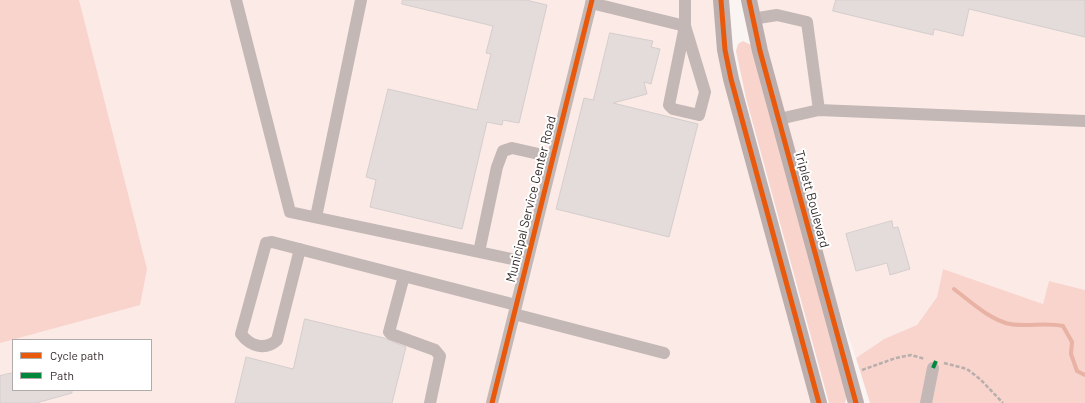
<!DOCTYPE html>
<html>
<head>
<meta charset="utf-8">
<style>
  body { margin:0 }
  #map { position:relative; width:1085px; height:403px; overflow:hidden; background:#faf4f3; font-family:Barlow,sans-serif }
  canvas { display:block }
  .legend { position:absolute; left:12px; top:339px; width:140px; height:52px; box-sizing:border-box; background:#fff; border:1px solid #aeabaa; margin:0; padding:5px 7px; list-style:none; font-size:12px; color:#352c2a }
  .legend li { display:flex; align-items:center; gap:8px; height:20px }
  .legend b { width:20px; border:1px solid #aeabaa }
</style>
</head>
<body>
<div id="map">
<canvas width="1085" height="403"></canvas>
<ul class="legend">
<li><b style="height:5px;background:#e8590c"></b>Cycle path</li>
<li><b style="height:5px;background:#00873e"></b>Path</li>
</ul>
</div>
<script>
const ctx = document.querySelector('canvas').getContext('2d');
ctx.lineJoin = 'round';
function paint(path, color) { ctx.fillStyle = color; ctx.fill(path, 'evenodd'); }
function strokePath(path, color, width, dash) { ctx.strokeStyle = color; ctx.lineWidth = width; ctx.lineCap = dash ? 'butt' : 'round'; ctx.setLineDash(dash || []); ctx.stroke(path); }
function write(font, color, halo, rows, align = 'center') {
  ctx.font = font + ' Barlow,sans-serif'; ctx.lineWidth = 4; ctx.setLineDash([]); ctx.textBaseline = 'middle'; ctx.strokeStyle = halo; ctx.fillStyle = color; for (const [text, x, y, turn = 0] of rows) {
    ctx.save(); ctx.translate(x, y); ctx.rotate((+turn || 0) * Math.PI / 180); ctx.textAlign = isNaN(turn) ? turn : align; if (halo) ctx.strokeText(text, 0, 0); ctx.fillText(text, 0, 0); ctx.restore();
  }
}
paint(new Path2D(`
  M0,0H721V7L819,403H0ZM13,340H151V390H13Z
  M749,0H1085V290L1049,281L1043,304L943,269L937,297L917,325L884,339L856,358L801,200Z`), '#fceae6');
paint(new Path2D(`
  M0,0H79L147,269L140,305L0,343Z
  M743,41L753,46L848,394L845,403H829L746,98L736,51L738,44Z
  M943,269L1043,304L1049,281L1085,290V403H870L856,358L884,339L917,325L937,297Z`), '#f8d4cc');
strokePath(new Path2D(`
  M954,289C970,301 990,320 1010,324C1028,327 1045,322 1063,326L1072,342L1071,354L1077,371L1085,375`), '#e8b2a5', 4);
const building = new Path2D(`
  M403,0H526L547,5L519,123L503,120L502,125L487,122L462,229L370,207L376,180L366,177L388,89L477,110L491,54L486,53L493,26L402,4Z
  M836,0H1085V37L969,9L963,36L934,29L933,35L833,11Z
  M610,33L653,41L651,47L660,49L651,84L644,82L647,94L613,103L698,124L669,237L556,209L584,98L593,100Z
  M892,221L893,228L898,227L910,269L890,275L887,263L856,271L846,234Z
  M305,319L384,338L406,347L392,403H235L246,357L293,369Z
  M13,373V390H72V393L36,403H0V376Z`);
paint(building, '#e3dcda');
strokePath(building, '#d5cecc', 1);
strokePath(new Path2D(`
  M944,363L967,369L980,379L1003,403
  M862,370L896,358L911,355L925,359`), '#b8afad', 2.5, [4, 2]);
strokePath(new Path2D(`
  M236,0L290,212L526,262
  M685,0V26L669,105L673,109L699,115L705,92L685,26
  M591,3L685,26
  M752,19L777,15L807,22L819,110L779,119
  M819,110L1085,121
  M316,217L361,0
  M300,249L277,340C265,351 250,346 241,334L266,243L272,242L516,305
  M479,252L497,167L503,151L512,148L552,157
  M404,276L389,332L391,334L435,350L440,356L430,403
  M514,314L664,353
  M492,403L592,0
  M926,403L933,368`), '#c3b8b5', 12);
strokePath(new Path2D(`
  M721,0L725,50L731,79L819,403
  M749,0L760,51L856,403`), '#bbaeac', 16);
strokePath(new Path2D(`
  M933,368L936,361`), '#00873e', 4, [8, 4]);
strokePath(new Path2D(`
  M721,0L725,50L731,79L819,403
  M749,0L760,51L856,403
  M492,403L592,0`), '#e8590c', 5);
write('13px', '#352c2a', '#fff', [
  ["Municipal Service Center Road",531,199,-76],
  ["Triplett Boulevard",812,199,75]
]);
</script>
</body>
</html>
